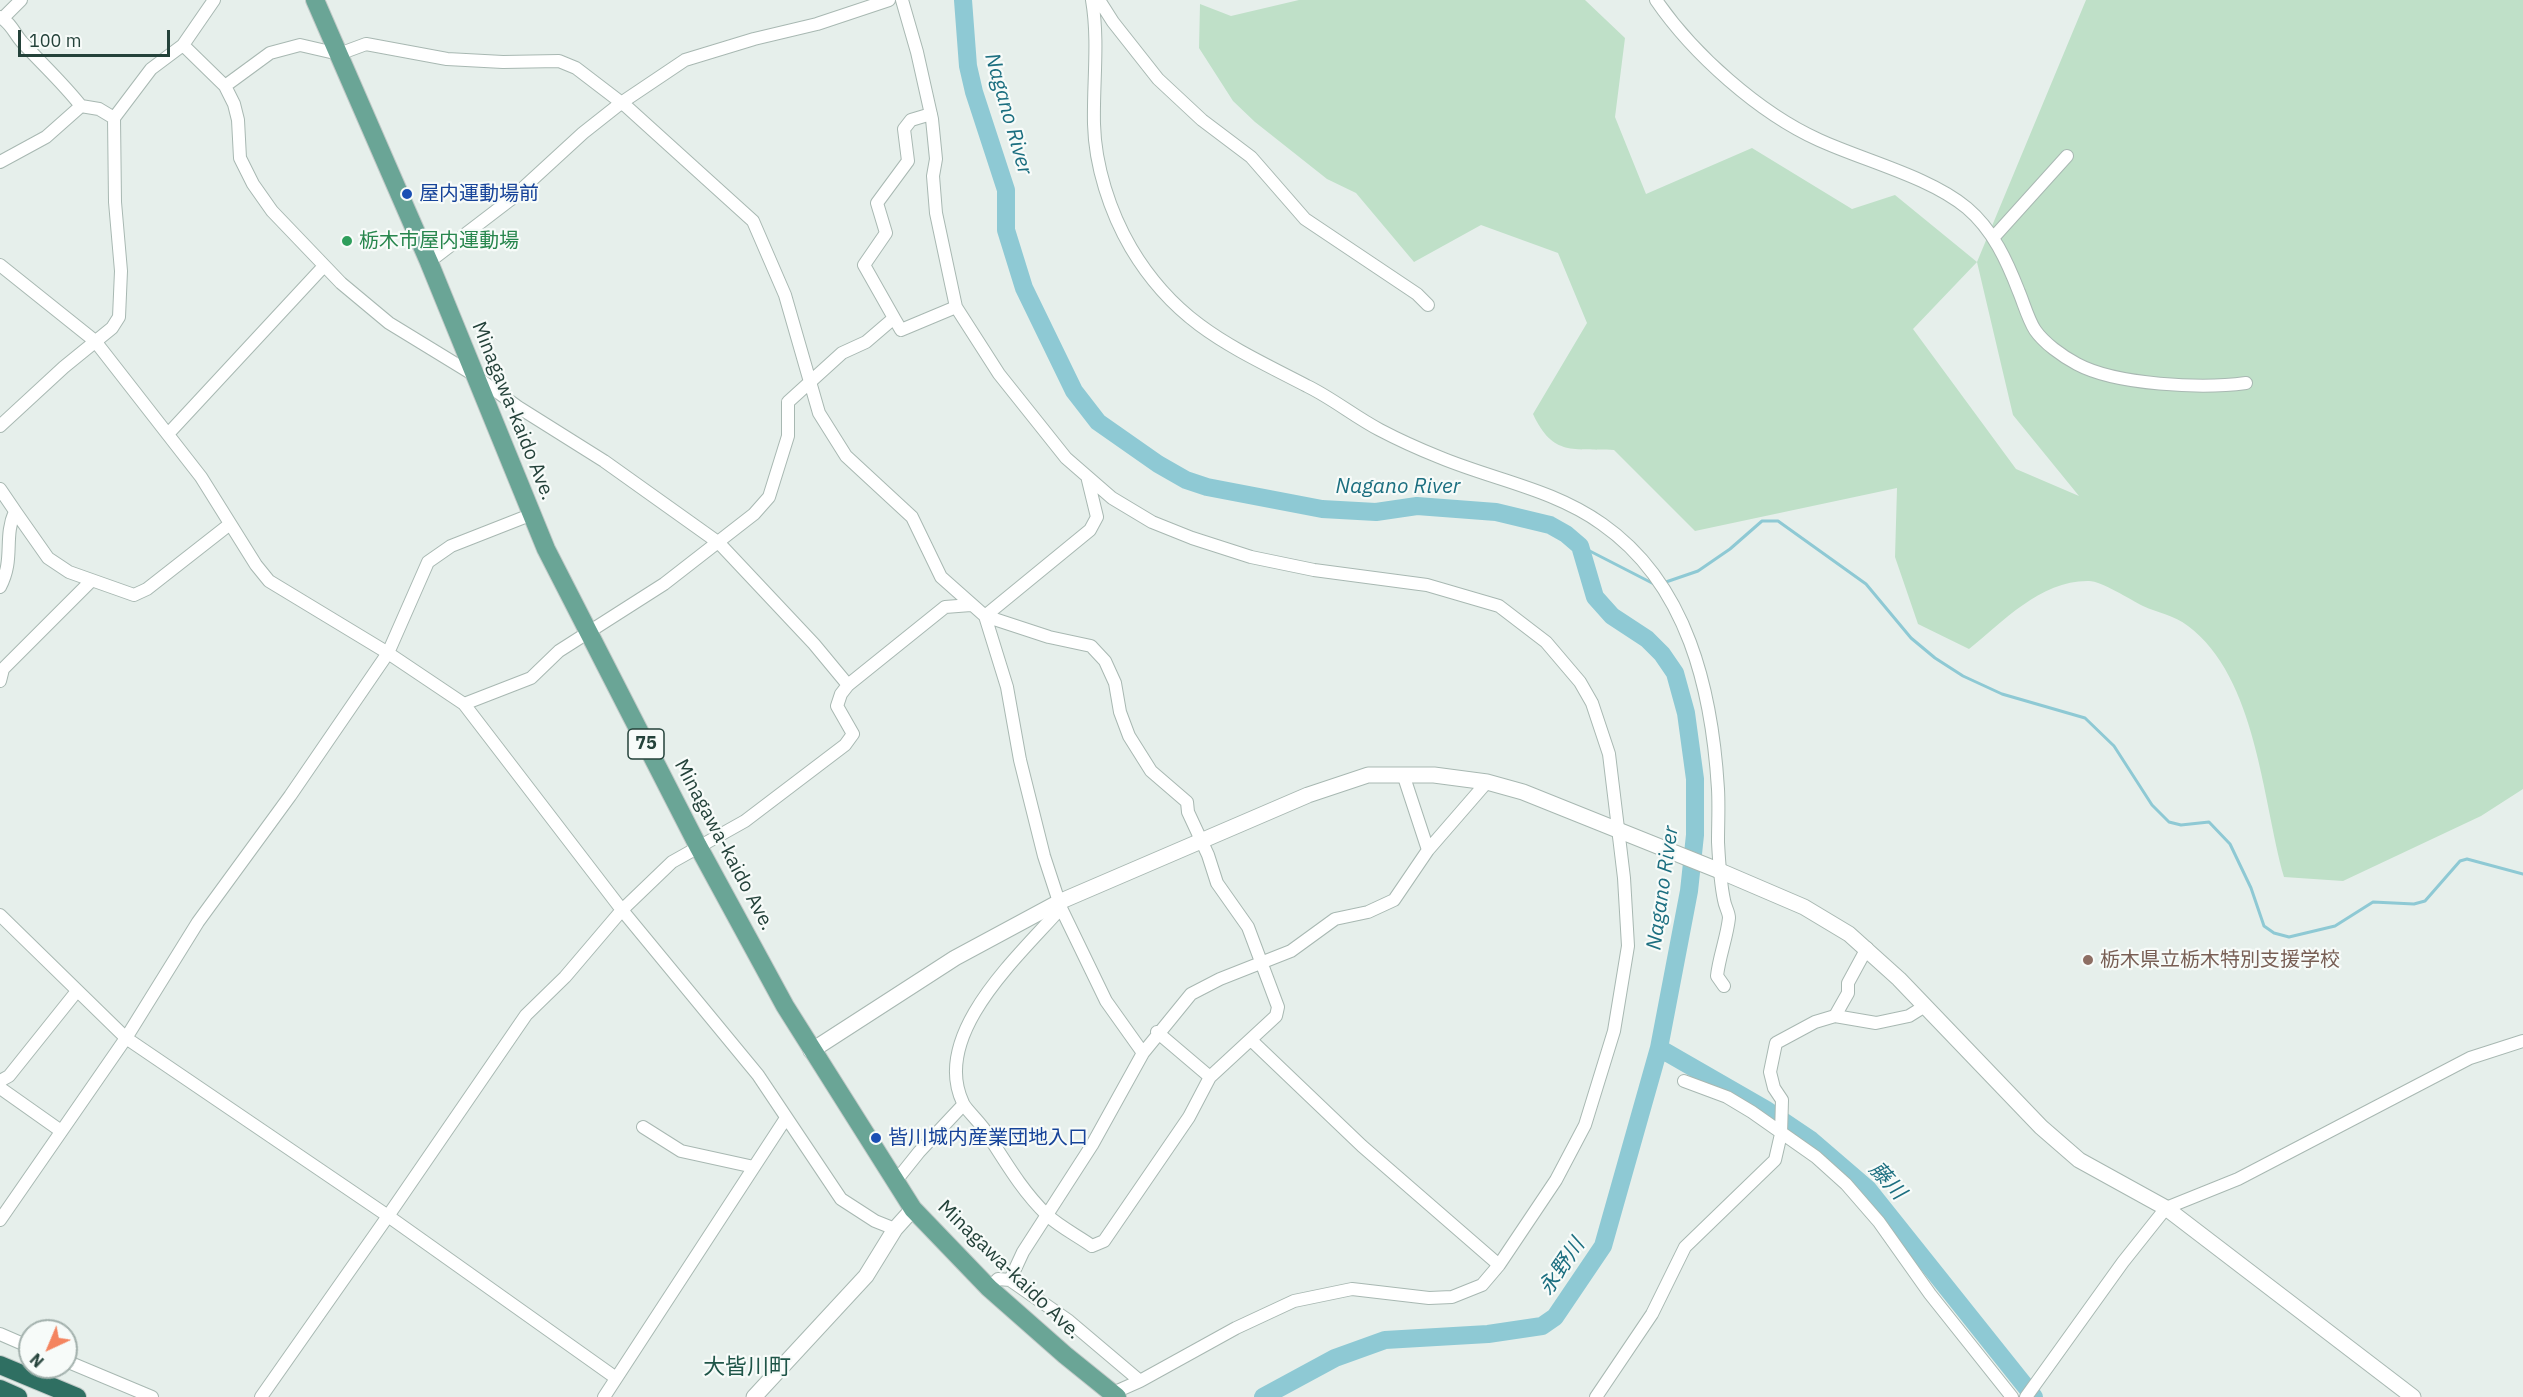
<!DOCTYPE html>
<html>
<head>
<meta charset="utf-8">
<style>
  body { margin:0 }
  #map { position:relative; width:2523px; height:1397px; overflow:hidden; background:#e6efeb; font-family:"IBM Plex Sans",sans-serif }
  canvas { display:block }
  .north { position:absolute; left:18px; top:1319px; width:60px; height:60px; box-sizing:border-box; background:#f7fbf9; border:2px solid #a3b1ad; border-radius:50%; rotate:224deg; font-size:16px; font-weight:700; line-height:24px; text-align:center; color:#24423a }
  .north::after { content:''; display:block; margin:auto; width:21px; height:27px; background:#f4845f; clip-path:polygon(50% 0,100% 100%,50% 72%,0 100%) }
  .scale { position:absolute; left:18px; top:30px; width:152px; height:27px; box-sizing:border-box; border:3px solid #24423a; border-top:0; padding-left:8px; font-size:18px; line-height:21px; white-space:nowrap; color:#24423a; -webkit-text-stroke:4px #f7fbf9; paint-order:stroke }
</style>
</head>
<body>
<div id="map">
<canvas width="2523" height="1397"></canvas>
<div class="north">N</div>
<div class="scale">100 m</div>
</div>
<script>
const ctx = document.querySelector('canvas').getContext('2d');
ctx.lineJoin = 'round';
function paint(path, color) { ctx.fillStyle = color; ctx.fill(path, 'evenodd'); }
function strokePath(path, color, width, dash) { ctx.strokeStyle = color; ctx.lineWidth = width; ctx.lineCap = dash ? 'butt' : 'round'; ctx.setLineDash(dash || []); ctx.stroke(path); }
function write(font, color, halo, rows, align = 'center') {
  ctx.font = font + ' "IBM Plex Sans","Noto Sans JP",sans-serif'; ctx.lineWidth = 4.5; ctx.setLineDash([]); ctx.textBaseline = 'middle'; ctx.strokeStyle = halo; ctx.fillStyle = color; for (const [text, x, y, turn = 0] of rows) {
    ctx.save(); ctx.translate(x, y); ctx.rotate((+turn || 0) * Math.PI / 180); ctx.textAlign = isNaN(turn) ? turn : align; if (halo) ctx.strokeText(text, 0, 0); ctx.fillText(text, 0, 0); ctx.restore();
  }
}
paint(new Path2D(`
  M1299,0H1585L1625,38L1615,117L1646,194L1752,148L1852,209L1895,195L1977,262L2086,0H2523V789L2481,816L2343,881L2284,877C2262,799 2257,678 2188,626C2174,615 2158,613 2143,606C2131,600 2101,581 2089,581C2041,580 2004,621 1969,649L1918,624L1895,557L1897,488L1695,531L1614,450C1573,448 1553,457 1533,414L1587,323L1558,253L1481,225L1414,262L1356,193L1327,179L1255,122L1233,101L1199,48L1200,4L1231,16ZM1977,262L2013,415L2079,496L2016,469L1913,329Z`), '#bfe0c8');
strokePath(new Path2D(`
  M1580,546L1654,584
  M1663,583L1698,571L1730,549L1762,521H1778L1866,584L1911,638L1935,658L1963,676L2002,694L2085,718L2114,746L2152,805L2169,822L2181,825L2209,822L2230,844L2251,888L2264,926L2274,933L2289,937L2335,926L2373,902L2414,904L2425,901L2460,861L2467,859L2523,874`), '#8ec9d4', 3);
strokePath(new Path2D(`
  M963,0L968,66L974,92L1006,190V230L1024,288L1074,391L1098,422L1158,464L1186,480L1207,487L1322,509L1376,512L1417,506L1496,512L1550,525L1566,534L1580,546L1595,597L1612,616L1647,639L1662,654L1675,673L1686,713L1695,779V835L1689,891L1659,1048L1603,1246L1555,1317L1542,1326L1488,1334L1385,1340L1335,1358L1263,1397
  M1659,1048L1765,1109L1811,1140L1868,1189L2034,1397`), '#8ec9d4', 18);
const minor = new Path2D(`
  M902,0L917,52L932,119L936,159L933,176L936,213L956,307L999,374L1066,458L1112,498L1152,522L1192,538L1251,557L1314,570L1427,585L1499,606L1546,642L1580,682L1592,703L1609,754L1624,878L1628,946L1614,1031L1585,1125L1556,1180L1499,1265L1482,1285L1452,1297L1429,1298L1352,1289L1294,1301L1236,1328L1140,1381
  M1092,0C1099,41 1093,83 1094,124C1095,166 1110,212 1131,248C1176,324 1232,347 1307,386C1332,398 1355,417 1380,430C1399,440 1419,449 1439,457C1494,480 1553,489 1602,524C1688,584 1712,691 1718,789C1719,807 1718,824 1718,842C1719,861 1720,881 1724,900C1725,907 1729,912 1729,918C1727,937 1719,957 1717,976L1724,986
  M1099,0L1113,22L1158,79L1202,120L1251,157L1305,219L1417,294L1428,305
  M1656,0C1693,54 1759,113 1819,140C1865,161 1930,177 1967,208C1993,230 2007,261 2019,292C2024,304 2028,319 2035,330C2044,343 2062,356 2077,364C2116,385 2202,389 2246,383
  M0,17C11,23 14,33 22,42C42,64 63,83 81,106L99,109L114,118
  M3,18L21,0
  M183,45L225,86L234,104L238,120L240,158L253,184L272,211L341,283L389,323L474,375L518,407L604,461L719,543L814,644L848,685
  M225,86L270,53L300,45L339,54L366,44L447,59L503,62L559,61L576,68L627,107L753,221L785,295L819,413L846,456L912,517L941,577L985,616L1049,637L1091,646L1105,661L1115,683L1120,712L1129,736L1151,771L1187,802L1188,812L1208,855L1217,883L1248,927L1278,1007L1276,1016L1210,1077L1189,1117L1104,1241L1092,1246C1078,1236 1060,1227 1047,1215C1023,1192 1006,1163 988,1135C983,1125 965,1109 963,1103C930,1034 1020,955 1061,908
  M0,162L46,137L81,106
  M1993,238L2067,156
  M429,262L510,200L583,133L621,103L685,60L754,39L817,24L889,0
  M0,265L95,341L201,477L256,565L269,581L388,653L464,704L531,678L559,651L664,584L754,514L769,497L788,436V402L842,353L866,342L894,318L901,330L956,307
  M894,318L864,265L886,233L877,203L908,161L904,129L911,120L931,114
  M0,426L64,367L112,328L119,317L121,271L115,202L114,118L151,69L183,45L214,0
  M168,434L324,266
  M0,489L15,511C3,539 15,558 0,587
  M15,511L48,558L69,572L134,595L147,589L230,524
  M985,616L1007,687L1020,760L1044,856L1061,908L1106,1001L1143,1053
  M985,616L1090,530L1097,517L1088,480
  M0,681L3,669L91,581
  M464,704L622,910L672,862L745,821L845,745L853,734L837,706L841,694L848,685L945,607L971,605
  M1428,850L1487,782
  M0,915L126,1038L388,1216L526,1015L565,977L622,910L758,1075L841,1199L875,1221L895,1229
  M1835,1016L1848,993V983L1867,948
  M1157,1032L1210,1077
  M1251,1040L1362,1146L1499,1265
  M0,1081L9,1076L77,991
  M1684,1081L1727,1097L1752,1112L1816,1157L1846,1184L1879,1222L1930,1294L2012,1397
  M0,1088L61,1131
  M643,1127L681,1151L754,1167L786,1118
  M895,1182L919,1152L963,1105
  M0,1220L126,1038L198,922L290,796L388,653L428,562L451,546L530,515
  M1010,1280L1069,1321L1140,1381L1113,1393
  M989,1288L998,1279L1010,1280L1023,1252L1092,1145L1143,1053L1191,994L1220,979L1291,951L1335,919L1368,912L1394,900L1428,850L1403,774
  M0,1334L30,1347
  M66,1361L152,1397
  M261,1397L388,1216L616,1378
  M604,1397L754,1167
  M1596,1397L1652,1314L1685,1247L1775,1160L1781,1134L1782,1100L1774,1088L1770,1072L1776,1043L1815,1022L1835,1016L1876,1023L1909,1016L1925,1006
  M2026,1397L2123,1262L2166,1208L2238,1179L2470,1058L2523,1041`);
const tertiary = new Path2D(`
  M811,1051L955,958L1059,902L1308,795L1368,775H1434L1487,782L1523,792L1720,871L1804,907L1849,934L1899,979L2041,1127L2079,1160L2166,1208L2413,1397
  M754,1397L866,1276L895,1229L913,1209`);
const primary = new Path2D(`
  M315,0L429,262L546,549L698,846L785,1006L913,1209L989,1288L1065,1355L1117,1397`);
const motorway = new Path2D(`
  M0,1365L77,1397
  M0,1389L18,1397`);
strokePath(minor, '#a8b8b2', 14);
strokePath(tertiary, '#a8b8b2', 17);
strokePath(primary, '#c2cac8', 20);
strokePath(motorway, '#c2cac8', 20);
strokePath(minor, '#fff', 12);
strokePath(tertiary, '#fff', 15);
strokePath(primary, '#6aa596', 18);
strokePath(motorway, '#2f6f62', 18);
for (const [x, y, r, color] of [
  [407,194,6,"#1a4fb4"],
  [347,241,6,"#2e9e5b"],
  [2088,960,6,"#8d6e63"],
  [876,1138,6,"#1a4fb4"]
]) { const dot = new Path2D(); dot.arc(x, y, r, 0, 2 * Math.PI); ctx.fillStyle = color; ctx.fill(dot); strokePath(dot, '#f7fbf9', 2); }
for (const [x, y, w] of [
  [646,744,36]
]) { const box = new Path2D(); box.roundRect(x - w / 2, y - 15, w, 30, 4.5); ctx.fillStyle = '#f7fbf9'; ctx.fill(box); strokePath(box, '#24423a', 1.5); }
write('bold 18px', '#24423a', null, [
  ["75",646,744]
]);
write('20px', '#164399', '#f7fbf9', [
  ["屋内運動場前",419,194],
  ["皆川城内産業団地入口",888,1138]
], 'left');
write('20px', '#27864d', '#f7fbf9', [
  ["栃木市屋内運動場",359,241]
], 'left');
write('20px', '#24423a', '#f7fbf9', [
  ["Minagawa-kaido Ave.",513,411,68],
  ["Minagawa-kaido Ave.",724,845,62],
  ["Minagawa-kaido Ave.",1009,1270,44]
]);
write('20px', '#785e54', '#f7fbf9', [
  ["栃木県立栃木特別支援学校",2100,960]
], 'left');
write('italic 21px', '#1c6f80', '#f7fbf9', [
  ["Nagano River",1008,114,74],
  ["Nagano River",1398,487],
  ["Nagano River",1663,888,-82],
  ["藤川",1887,1181,47],
  ["永野川",1562,1267,-56]
]);
write('22px', '#1f5548', '#f7fbf9', [
  ["大皆川町",747,1368]
]);
</script>
</body>
</html>
